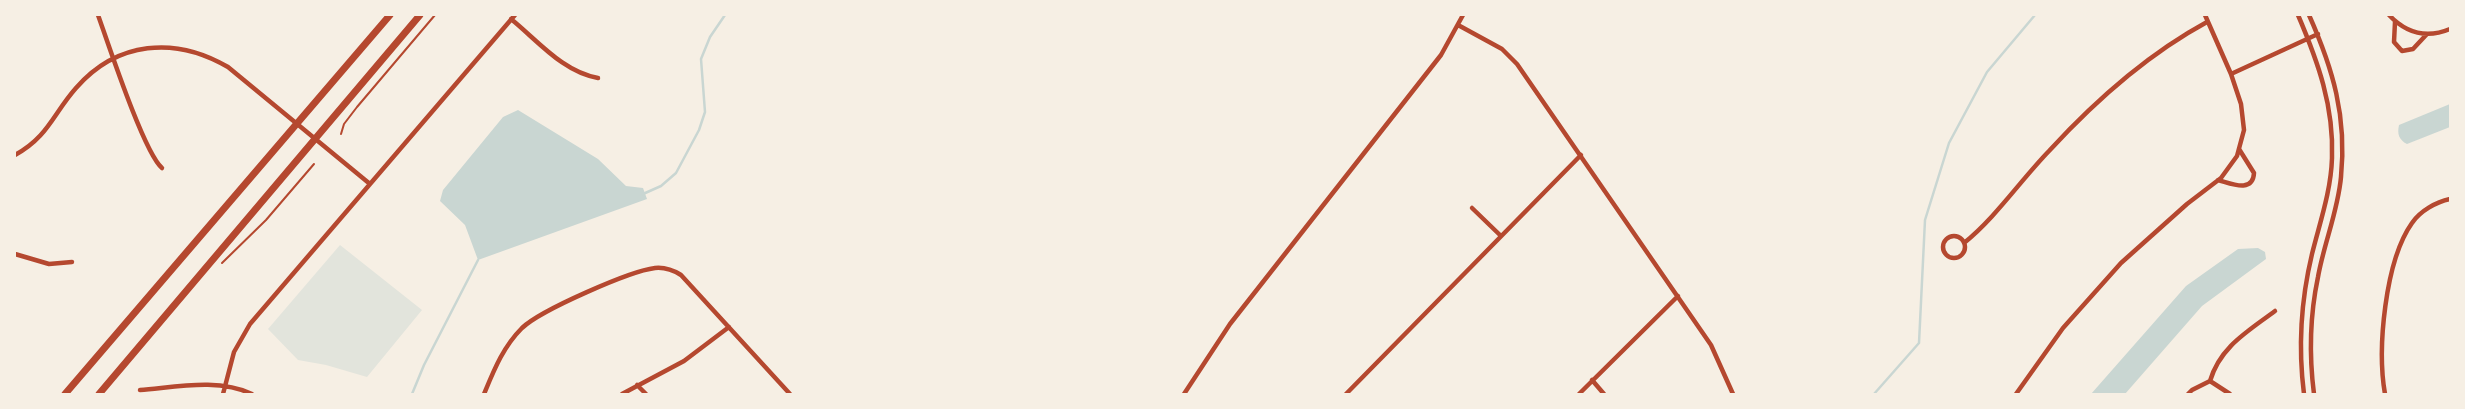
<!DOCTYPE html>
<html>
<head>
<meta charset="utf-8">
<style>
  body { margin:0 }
  #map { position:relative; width:2465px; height:409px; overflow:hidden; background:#f6efe4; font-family:Signika,sans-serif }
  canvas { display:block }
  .frame { position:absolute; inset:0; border:16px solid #f6efe4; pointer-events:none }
</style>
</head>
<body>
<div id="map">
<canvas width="2465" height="409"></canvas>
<div class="frame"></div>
</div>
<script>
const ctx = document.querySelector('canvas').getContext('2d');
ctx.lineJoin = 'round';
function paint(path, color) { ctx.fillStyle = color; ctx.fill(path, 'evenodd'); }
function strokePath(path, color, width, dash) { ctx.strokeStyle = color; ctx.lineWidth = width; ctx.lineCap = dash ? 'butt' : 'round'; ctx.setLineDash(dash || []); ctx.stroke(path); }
paint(new Path2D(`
  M340,245L422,310L367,377L326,365L298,360L268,329Z`), '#e2e4dc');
paint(new Path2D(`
  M2450,104V127L2407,144C2399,140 2397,134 2399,125Z
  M518,110L598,159L626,186L643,188L647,199L478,260L465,225L440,201L443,190L503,117Z
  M2258,248L2265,252L2266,259L2202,306L2125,394H2091L2186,286L2238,249Z`), '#c9d6d2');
strokePath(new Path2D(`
  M643,194L661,186L676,173L699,130L705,112L701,59L710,37L725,15
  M412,394L424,365L478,260
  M1874,394L1919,343L1925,220L1949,143L1987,72L2035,15`), '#c9d6d2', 2.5);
strokePath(new Path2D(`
  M341,134L344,124L357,107L435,15
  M222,263L266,220L314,164`), '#b5482f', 2);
strokePath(new Path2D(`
  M98,15C108,43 144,153 162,168
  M2298,15C2318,62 2334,106 2332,158C2331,191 2320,222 2312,254C2301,300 2298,347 2304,394
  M2309,15C2333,69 2347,116 2341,177C2338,211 2324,243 2318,277C2310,315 2309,355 2314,394
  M2389,15C2406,33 2426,39 2450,29
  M511,19C538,41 563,72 598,78
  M2395,22L2394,42L2402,51L2413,49L2427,34
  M1458,25L1502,49L1517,64L1711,345L1733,394
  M2231,74L2318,34
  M15,155C48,137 53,114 76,88C117,41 175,36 228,67L370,184
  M2218,180C2230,183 2253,194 2254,173L2239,149
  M1472,208L1501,236
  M1943 247a11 11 0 1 1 22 0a11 11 0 1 1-22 0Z
  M1964,243C1996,217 2020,181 2049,151C2094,102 2148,54 2207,22
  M15,254L49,264L72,262
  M1592,380L1604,394
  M2210,381C2220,347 2247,332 2275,311
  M2210,381L2230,394
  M637,385L646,394
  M140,390C177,387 218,378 252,394
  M223,394L234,352L250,324L515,15
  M484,394C494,370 503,347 522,328C541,310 630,271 655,268C665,267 673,270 681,275L790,394
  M622,394L684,361L729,327
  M1184,394L1230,324L1441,55L1463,15
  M1346,394L1581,155
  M1579,394L1678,296
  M2016,394L2063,328L2121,263L2187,204L2221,178L2237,156L2244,130L2241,104L2231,74L2205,15
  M2188,394L2192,390L2210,381
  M2385,394C2377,349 2385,261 2412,223C2420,211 2436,202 2450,199`), '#b5482f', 4.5);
strokePath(new Path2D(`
  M65,394L390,15
  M99,394L420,15`), '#b5482f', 7);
</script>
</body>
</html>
